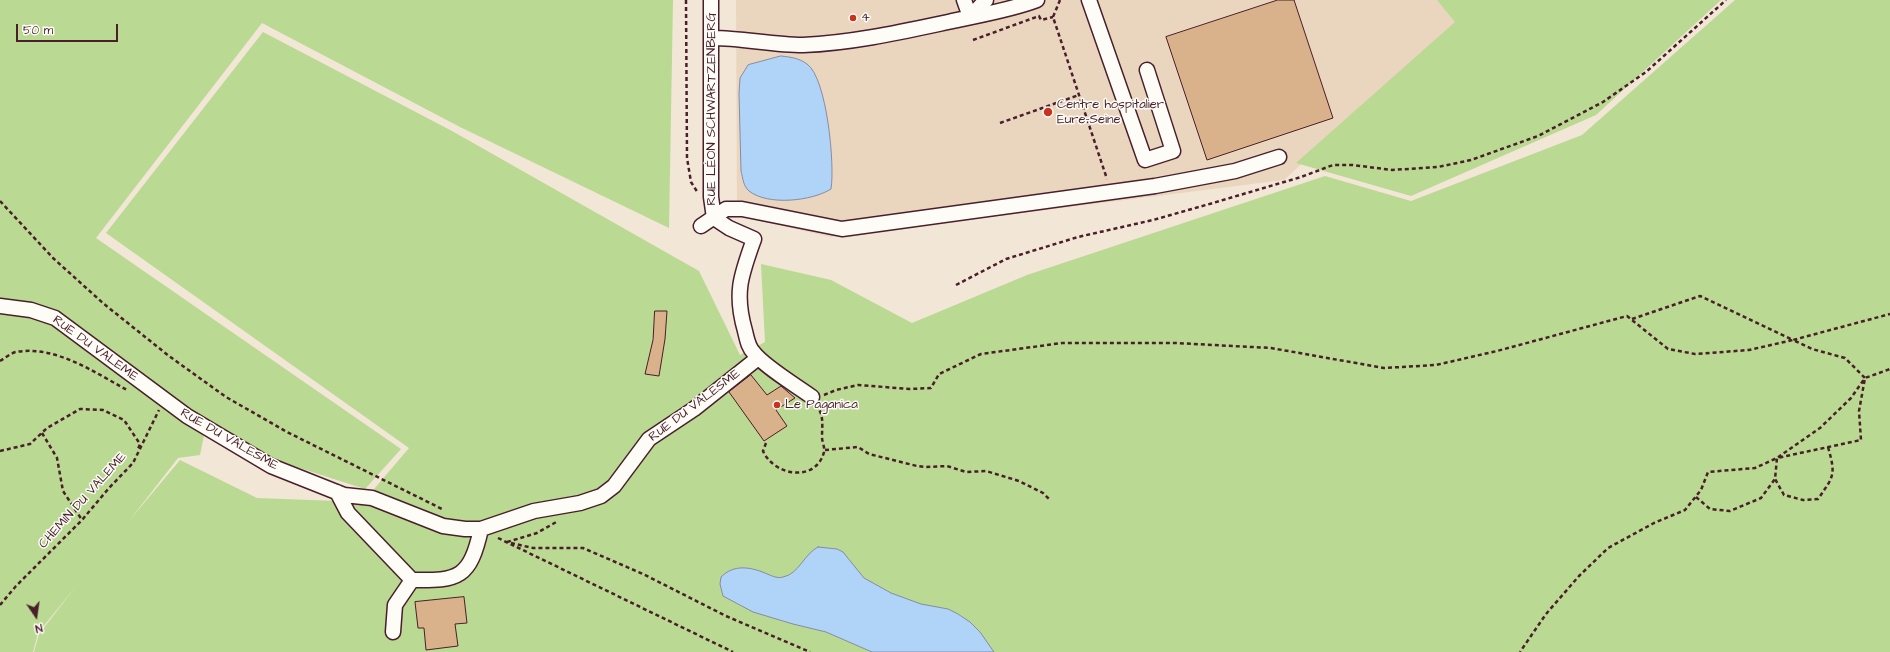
<!DOCTYPE html>
<html>
<head>
<meta charset="utf-8">
<style>
  body { margin:0 }
  #map { position:relative; width:1890px; height:652px; overflow:hidden; background:#f2e6d6; font-family:"Architects Daughter",sans-serif }
  canvas { display:block }
  .north { position:absolute; left:16px; top:596px; width:40px; height:40px; -webkit-text-stroke:3px #fdfcf7; paint-order:stroke; rotate:167deg; font-size:11px; font-weight:700; line-height:16px; text-align:center; color:#4a1f2b }
  .north::after { content:''; display:block; margin:auto; width:14px; height:18px; background:#4a1f2b; clip-path:polygon(50% 0,100% 100%,50% 72%,0 100%) }
  .scale { position:absolute; left:16px; top:24px; width:102px; height:18px; box-sizing:border-box; border:2px solid #4a1f2b; border-top:0; padding-left:5px; font-size:12px; line-height:14px; white-space:nowrap; color:#4a1f2b; -webkit-text-stroke:3px #fdfcf7; paint-order:stroke }
</style>
</head>
<body>
<div id="map">
<canvas width="1890" height="652"></canvas>
<div class="north">N</div>
<div class="scale">50 m</div>
</div>
<script>
const ctx = document.querySelector('canvas').getContext('2d');
ctx.lineJoin = 'round';
function paint(path, color) { ctx.fillStyle = color; ctx.fill(path, 'evenodd'); }
function strokePath(path, color, width, dash) { ctx.strokeStyle = color; ctx.lineWidth = width; ctx.lineCap = dash ? 'butt' : 'round'; ctx.setLineDash(dash || []); ctx.stroke(path); }
function write(font, color, halo, rows, align = 'center') {
  ctx.font = font + ' "Architects Daughter",sans-serif'; ctx.lineWidth = 3; ctx.setLineDash([]); ctx.textBaseline = 'middle'; ctx.strokeStyle = halo; ctx.fillStyle = color; for (const [text, x, y, turn = 0] of rows) {
    ctx.save(); ctx.translate(x, y); ctx.rotate((+turn || 0) * Math.PI / 180); ctx.textAlign = isNaN(turn) ? turn : align; if (halo) ctx.strokeText(text, 0, 0); ctx.fillText(text, 0, 0); ctx.restore();
  }
}
paint(new Path2D(`
  M736,0H1482L1284,180L831,237L737,216Z`), '#ead6bf');
paint(new Path2D(`
  M0,0H673L669,228L460,127L262,23L96,238L401,449L365,489L278,461L207,420L200,455L178,458L129,521L180,460L257,498L363,502L409,448L106,233L263,32L452,131L699,271L740,355L765,342L761,264L831,280L912,323L1027,275L1325,176L1411,201L1582,135L1735,0H1890V652H34L39,634L77,585L38,633L33,652H0Z
  M1437,0H1721L1596,115L1411,196L1296,163L1455,22Z`), '#bad992');
const water = new Path2D(`
  M781,56C790,57 799,58 807,64C827,78 835,165 831,189C812,201 768,206 749,191C743,186 743,178 741,171L739,93L740,78L748,65Z
  M818,547L837,549L843,552L864,578L891,593L921,604L948,609L958,614L970,622L980,632L994,652H872L826,632L793,624L753,612L723,596L720,584L721,577C734,564 750,567 765,573C770,575 777,579 783,577C799,574 804,554 818,547Z`);
paint(water, '#b0d3f8');
strokePath(water, '#878ba6', 1);
const building = new Path2D(`
  M1278,0H1294L1333,118L1207,160L1166,37Z
  M655,311H667L665,339L659,376L645,374L653,340Z
  M751,375L767,395L781,386L795,398L776,410L787,426L764,441L729,392Z
  M464,597L467,623L455,624L458,646L426,650L424,628H418L415,602Z`);
paint(building, '#d9b18a');
strokePath(building, '#4a1f2b', 1);
const minor = new Path2D(`
  M711,0V197L714,218
  M964,0L970,17L986,0
  M1089,0L1145,160L1173,151L1147,70
  M712,38C743,38 772,45 803,45C852,43 901,32 948,22C978,15 1008,11 1037,0
  M714,218L729,228L754,239C741,275 734,293 745,331C747,339 748,347 754,353C765,367 797,386 812,397
  M701,226L726,209H742L842,229L1155,186L1235,171L1279,157
  M0,306L31,310L55,318L187,416L271,466L344,495L372,498L443,526L465,529H481L534,511L580,503L601,496L614,486L649,439L694,409L758,358
  M337,492L348,513L412,580L395,605L393,632
  M412,580C459,581 470,578 481,529`);
strokePath(minor, '#4a1f2b', 17);
strokePath(new Path2D(`
  M686,0L687,158L691,182L698,193
  M1060,0L1053,17L1107,179
  M973,40L1039,16L1041,20L1053,17
  M1000,123L1079,95
  M0,201L53,258L104,304L169,356L226,397L287,432L442,509
  M956,285L1006,259L1078,237L1153,220L1206,205L1301,177L1333,165H1353L1392,170L1438,167L1471,160L1538,136L1603,102L1646,72L1726,0
  M1632,319L1700,296L1793,340L1890,314
  M0,361C5,358 11,353 16,352C55,345 94,372 127,390
  M824,395L836,390L858,385L910,389L931,388L939,374L981,354L1062,343H1175L1271,348L1384,368L1436,365L1497,351L1627,316L1668,349L1695,354L1749,350L1793,340L1812,349L1845,358L1865,378L1851,398L1820,428L1777,458L1755,468L1708,472L1701,490L1685,510L1654,523L1608,548L1579,576L1546,614L1520,652
  M42,433L57,458L63,491L82,520
  M766,443L763,451C774,476 816,483 824,452C825,447 822,442 822,437C822,425 824,418 818,407
  M1828,447C1836,475 1834,476 1818,499L1803,500L1784,495L1775,479L1777,458L1861,440L1859,411L1865,378L1890,369
  M825,450L858,447L869,454L917,466L926,467L947,466L966,472L986,471L1019,481L1043,493L1049,499
  M0,451L30,444L47,428L80,409L103,410L124,420L140,444L138,449
  M1696,497L1710,509L1730,511L1761,498L1775,479
  M498,538L733,652
  M507,542L537,533L558,521
  M511,543L533,548H583L643,574L726,616L810,652
  M0,605L16,586L82,520L109,488L133,463L159,410`), '#4a1f2b', 2.5, [4, 3]);
strokePath(minor, '#fdfcf7', 14);
for (const [x, y, r, color] of [
  [853,18,4,"#c8321e"],
  [1048,112,5,"#c8321e"],
  [777,405,4,"#c8321e"]
]) { const dot = new Path2D(); dot.arc(x, y, r, 0, 2 * Math.PI); ctx.fillStyle = color; ctx.fill(dot); strokePath(dot, '#fdfcf7', 1.5); }
write('13px', '#4a1f2b', '#fdfcf7', [
  ["4",861,18],
  ["Centre hospitalier",1057,105],
  ["Eure-Seine",1057,120],
  ["Le Paganica",785,405]
], 'left');
write('13px', '#4a1f2b', '#fdfcf7', [
  ["RUE LÉON SCHWARTZENBERG",712,109,-90],
  ["RUE DU VALEME",95,349,36],
  ["RUE DU VALESME",695,406,-37],
  ["RUE DU VALESME",229,440,30],
  ["CHEMIN DU VALEME",83,501,-48]
]);
</script>
</body>
</html>
